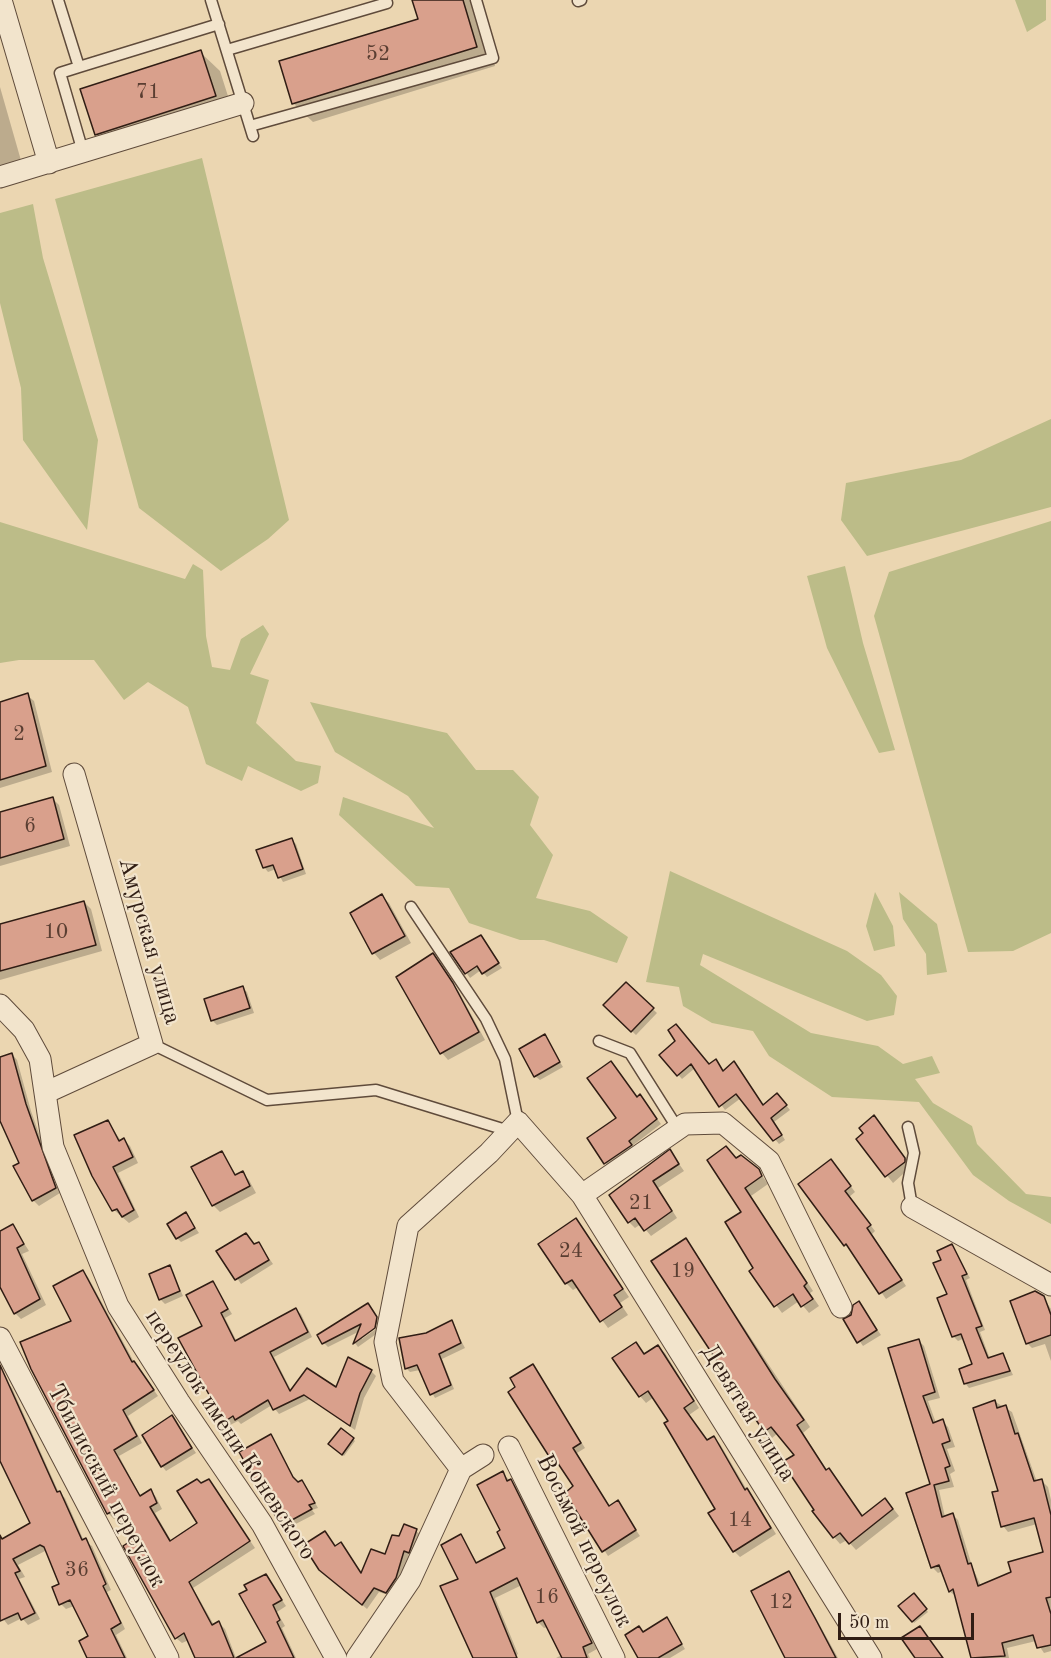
<!DOCTYPE html>
<html>
<head>
<meta charset="utf-8">
<style>
  body { margin:0 }
  #map { position:relative; width:1051px; height:1658px; overflow:hidden; background:#ebd6b1; font-family:"Old Standard TT",serif }
  canvas { display:block }
  .scale { position:absolute; left:838px; top:1613px; width:136px; height:27px; box-sizing:border-box; border:3px solid #301d14; border-top:0; padding-left:8px; font-size:18px; line-height:21px; white-space:nowrap; color:#301d14; -webkit-text-stroke:4px #f2e4cc; paint-order:stroke }
</style>
</head>
<body>
<div id="map">
<canvas width="1051" height="1658"></canvas>
<div class="scale">50 m</div>
</div>
<script>
const ctx = document.querySelector('canvas').getContext('2d');
ctx.lineJoin = 'round';
function paint(path, color) { ctx.fillStyle = color; ctx.fill(path, 'evenodd'); }
function strokePath(path, color, width, dash) { ctx.strokeStyle = color; ctx.lineWidth = width; ctx.lineCap = dash ? 'butt' : 'round'; ctx.setLineDash(dash || []); ctx.stroke(path); }
function write(font, color, halo, rows, align = 'center') {
  ctx.font = font + ' "Old Standard TT",serif'; ctx.lineWidth = 4.5; ctx.setLineDash([]); ctx.textBaseline = 'middle'; ctx.strokeStyle = halo; ctx.fillStyle = color; for (const [text, x, y, turn = 0] of rows) {
    ctx.save(); ctx.translate(x, y); ctx.rotate((+turn || 0) * Math.PI / 180); ctx.textAlign = isNaN(turn) ? turn : align; if (halo) ctx.strokeText(text, 0, 0); ctx.fillText(text, 0, 0); ctx.restore();
  }
}
paint(new Path2D(`
  M1015,0H1046V20L1027,32Z
  M202,158L289,520L268,539L221,571L139,508L55,199Z
  M33,204L43,258L98,440L87,530L23,440L21,388L0,303V213Z
  M1051,419V507L867,556L841,520L846,483L961,460Z
  M1051,521V933L1013,951L968,952L874,616L889,572Z
  M0,522L185,579L193,564L203,570L206,636L212,667L230,670L241,639L263,625L269,634L250,674L269,680L256,723L296,761L321,766L318,783L301,791L248,766L242,781L206,764L188,707L148,682L124,700L94,660H19L0,663Z
  M845,566L863,643L895,750L879,753L827,648L807,576Z
  M310,702L447,733L476,770H513L539,797L530,825L553,855L536,898L590,911L628,937L617,963L544,940H520L469,923L449,888L416,886L339,815L343,797L434,828L408,796L335,752Z
  M670,871L847,951L881,975L897,996L894,1015L867,1021L703,954L700,965L811,1033L878,1046L903,1064L932,1056L940,1073L915,1079L933,1103L972,1126L977,1144L1026,1194L1051,1197V1224L1009,1201L973,1175L919,1102L832,1097L769,1056L753,1031L712,1023L683,1006L679,987L646,982Z
  M875,892L893,926L895,946L874,951L866,926Z
  M899,892L937,924L947,972L927,975L926,954L903,919Z`), '#bcbc88');
paint(new Path2D(`
  M413,0H475L495,66L313,122L293,103L420,20Z
  M200,52L220,71L234,115L116,153L96,134Z
  M0,87L22,164L0,171Z
  M27,695L34,701L52,772L0,788V704Z
  M53,799L59,805L70,846L0,866V814Z
  M291,840L296,844L306,874L283,882L276,869L268,872L264,867Z
  M382,896L389,903L411,943L380,960L374,953Z
  M84,902L91,909L102,951L0,980V925Z
  M480,937L502,968L487,977L481,970L470,978L452,952Z
  M433,955L459,992L485,1040L448,1060L442,1053Z
  M626,984L657,1013L636,1035L605,1005Z
  M242,988L247,992L254,1013L217,1025L212,1020Z
  M544,1036L563,1067L540,1080L535,1076Z
  M12,1054L17,1060L31,1111L60,1193L39,1206L33,1200L21,1163L0,1118V1058Z
  M661,1055L710,1066L716,1061L724,1072L734,1063L764,1106L781,1099L790,1110L774,1122L785,1140L779,1144L741,1098L725,1110L695,1068L682,1079Z
  M640,1096L661,1124L632,1146L635,1150L609,1168L589,1138L619,1118Z
  M874,1117L912,1166L893,1183L858,1139L865,1133Z
  M108,1121L121,1141L124,1140L130,1146L138,1163L118,1173L139,1217L129,1223L114,1210Z
  M670,1151L684,1171L658,1188L677,1218L651,1236L641,1224L635,1228L629,1222L611,1195Z
  M222,1153L237,1176L242,1173L249,1180L256,1193L220,1212L213,1205Z
  M737,1159L758,1170L768,1184L751,1196L813,1291L810,1293L819,1306L809,1313L799,1301L782,1313L751,1271L755,1268L743,1213Z
  M836,1166L855,1192L849,1197L875,1231L872,1234L906,1286L886,1299L852,1250L800,1185Z
  M186,1214L199,1233L181,1242L177,1238Z
  M576,1220L629,1297L620,1303L628,1315L608,1328L578,1287L573,1290L566,1283L540,1245Z
  M13,1226L29,1251L22,1254L46,1305L21,1319L15,1313L0,1282V1233Z
  M686,1240L810,1427L803,1433L827,1470L835,1476L864,1517L892,1507L899,1516L856,1550L847,1540L840,1544L834,1537L796,1455L778,1433L772,1438L765,1431Z
  M259,1244L273,1264L241,1284L219,1251Z
  M951,1246L970,1278L966,1280L985,1330L980,1332L990,1359L1003,1354L1013,1375L969,1388L965,1383L974,1365L965,1338L958,1341L954,1337L939,1299L949,1294L943,1261Z
  M170,1266L183,1296L165,1304L160,1299Z
  M83,1271L88,1277L134,1362L158,1396L128,1416L142,1443L119,1456L141,1497L151,1491L156,1497L162,1509L155,1513L172,1542L199,1523L201,1485L209,1481L255,1548L193,1588L214,1625L219,1623L225,1629L236,1658H196L189,1640L182,1643L176,1638L134,1541L119,1517L114,1519L108,1513L73,1322Z
  M213,1283L232,1314L225,1318L237,1342L296,1310L301,1314L312,1337L274,1357L292,1392L336,1390L371,1371L376,1376L364,1398L355,1430L310,1399L279,1414L272,1405L241,1424L238,1421L230,1425L225,1421L204,1327Z
  M1043,1297L1051,1309V1361L1045,1344L1032,1348L1027,1343Z
  M859,1303L881,1335L863,1346L845,1320L853,1315Z
  M368,1305L380,1322L362,1335V1339L380,1326L379,1332L358,1347L355,1343L360,1331L328,1347L324,1343Z
  M451,1322L465,1348L442,1359L454,1389L435,1398L420,1370L410,1372L406,1368L426,1334Z
  M918,1340L924,1346L940,1398L928,1401L936,1423L942,1421L948,1427L955,1447L947,1449L955,1471L950,1474L954,1487L939,1490L945,1517L953,1515L958,1520L972,1566L981,1586L1012,1573L1045,1554L1037,1524L1008,1532L1003,1526L994,1401L1012,1412L1037,1482L1042,1481L1048,1487L1051,1500V1651L1044,1653L1036,1641L1007,1648L1009,1658H973L956,1596L950,1592L943,1571L938,1573L932,1567V1485L890,1349Z
  M636,1344L645,1355L658,1347L665,1353L699,1408L689,1415L708,1441L714,1438L720,1444L747,1490L753,1497L776,1534L740,1557L734,1551L717,1509L670,1421L654,1397L646,1403L640,1396Z
  M533,1366L585,1448L577,1453L610,1507L617,1502L640,1536L608,1556L567,1493L575,1487L560,1464L553,1460Z
  M7,1382L12,1388L59,1493L65,1498L84,1541L92,1546L111,1590L107,1592L125,1629L116,1635L127,1658H88L90,1637L74,1606L66,1609L61,1604V1584L47,1550L18,1565L25,1577L19,1579L40,1619L28,1625L22,1618L8,1625L0,1615V1541L32,1524L0,1457V1385Z
  M172,1417L196,1453L166,1471L162,1466Z
  M270,1436L297,1483L302,1482L306,1486L318,1508L312,1510L315,1514L286,1529L282,1525Z
  M353,1439L355,1441L344,1456L330,1444Z
  M502,1473L517,1487L597,1649L588,1654L590,1658H556L562,1655L548,1627L544,1628L538,1622L522,1585L495,1598L518,1654L511,1658H474L460,1579L461,1536L478,1564L507,1548L503,1531Z
  M416,1531L421,1535L413,1556L409,1554L400,1583L391,1596L379,1592L367,1609L326,1574L336,1548L341,1544L362,1575L386,1556L400,1538Z
  M788,1573L795,1580L838,1658H787Z
  M265,1575L286,1606L277,1612L285,1626L282,1628L296,1658H239L268,1643Z
  M914,1595L928,1612L914,1623L901,1606Z
  M666,1619L685,1649L670,1658H639Z`), '#0003');
const building = new Path2D(`
  M412,0H463L477,47L292,104L279,61L418,19Z
  M201,50L216,96L95,135L80,89Z
  M28,693L46,766L0,780V702Z
  M53,797L64,839L0,858V812Z
  M292,838L303,869L278,878L273,865L263,868L256,850Z
  M382,894L405,936L372,954L350,913Z
  M84,901L96,945L0,971V924Z
  M481,935L499,963L482,974L477,966L465,974L450,952Z
  M433,953L453,983L479,1032L440,1054L396,977Z
  M626,982L654,1008L631,1032L603,1005Z
  M243,986L250,1008L211,1021L204,999Z
  M676,1024L709,1064L716,1059L723,1071L734,1061L763,1105L777,1093L787,1105L771,1118L782,1135L773,1141L736,1094L719,1107L691,1064L677,1076L659,1055L675,1041L668,1030Z
  M545,1034L560,1062L534,1077L519,1049Z
  M12,1053L26,1104L56,1188L32,1201L13,1166L19,1163L0,1121V1057Z
  M611,1061L637,1097L640,1094L657,1119L629,1141L632,1145L604,1164L587,1138L616,1118L587,1078Z
  M874,1115L905,1158V1162L885,1177L856,1139L863,1133L859,1128Z
  M108,1120L119,1141L124,1138L133,1157L113,1167L134,1210L122,1217L117,1209L112,1211L92,1176L74,1135Z
  M726,1146L736,1158L741,1155L759,1169L762,1176L745,1188L807,1283L804,1286L813,1299L801,1307L793,1294L774,1307L749,1271L753,1268L725,1222L741,1212L707,1160Z
  M670,1149L679,1164L653,1181L672,1211L644,1231L635,1218L628,1223L609,1195Z
  M222,1151L235,1175L243,1171L250,1186L212,1206L191,1167Z
  M831,1159L851,1186L845,1191L871,1225L867,1228L902,1280L879,1294L846,1244L844,1246L798,1184Z
  M186,1212L195,1228L176,1239L167,1224Z
  M576,1218L623,1289L614,1295L622,1307L600,1322L572,1280L565,1284L538,1244Z
  M13,1224L24,1244L17,1248L40,1299L14,1314L0,1287V1231Z
  M246,1233L254,1244L259,1242L269,1260L235,1280L216,1251Z
  M686,1238L775,1379L804,1420L797,1425L826,1470L829,1468L862,1516L885,1498L893,1509L849,1544L840,1533L833,1538L812,1511L814,1510L782,1462L794,1455L771,1427L764,1432L651,1261Z
  M952,1244L967,1274L962,1276L982,1326L976,1328L988,1358L1003,1353L1010,1371L964,1384L959,1369L972,1364L961,1334L952,1337L937,1298L947,1294L933,1263L941,1260L937,1251Z
  M170,1265L180,1291L159,1300L149,1274Z
  M83,1270L132,1362L134,1361L154,1390L123,1410L137,1436L114,1450L140,1496L151,1489L157,1503L150,1507L170,1541L197,1523L177,1491L197,1479L201,1483L209,1479L250,1541L189,1582L212,1625L219,1621L234,1658H195L184,1633L175,1639L123,1546L132,1540L113,1511L107,1514L31,1369L20,1342L71,1321L53,1286Z
  M213,1281L228,1309L221,1313L235,1341L296,1308L308,1332L270,1352L290,1391L307,1368L336,1387L348,1357L372,1370L360,1393L350,1426L304,1395L273,1410L268,1400L235,1420L233,1416L224,1422L178,1338L202,1326L186,1295Z
  M1035,1291L1044,1296L1051,1315V1335L1026,1344L1010,1301Z
  M859,1301L877,1330L857,1343L843,1319L851,1315L853,1305Z
  M368,1303L377,1317L375,1328L353,1344L361,1324L322,1344L317,1335Z
  M452,1320L461,1343L439,1354L451,1385L430,1395L417,1365L405,1369L399,1338L426,1333Z
  M919,1339L935,1392L923,1396L933,1423L943,1419L950,1441L942,1444L950,1466L945,1468L949,1481L934,1485L942,1517L953,1513L968,1564L971,1563L978,1586L1011,1572L1008,1562L1043,1552L1034,1518L1001,1527L992,1492L998,1491L973,1408L995,1400L997,1408L1006,1405L1015,1434L1018,1433L1034,1481L1042,1479L1051,1515V1597L1046,1598L1051,1614V1645L1037,1648L1033,1635L1002,1643L1005,1656L971,1658L953,1589L949,1592L939,1565L931,1568L906,1493L930,1484L888,1348Z
  M636,1342L644,1354L658,1345L694,1401L684,1408L707,1440L714,1436L745,1490L747,1488L771,1528L733,1552L708,1513L715,1509L664,1423L668,1421L648,1391L639,1397L612,1358Z
  M533,1364L581,1443L573,1448L609,1506L618,1500L636,1530L602,1552L565,1493L573,1486L555,1459L552,1461L508,1392L515,1387L510,1378Z
  M0,1365L57,1492L60,1491L82,1540L86,1538L106,1584L103,1586L121,1623L111,1629L125,1658H87L79,1641L88,1636L70,1600L59,1605L52,1587L59,1584L44,1547L40,1545L13,1559L20,1571L15,1573L35,1613L21,1620L18,1613L0,1621V1535L2,1539L30,1523L0,1461Z
  M172,1415L192,1448L161,1467L142,1435Z
  M341,1428L354,1438L342,1455L328,1444Z
  M271,1434L293,1477L298,1482L302,1480L315,1503L309,1505L312,1509L281,1526L239,1452Z
  M503,1471L507,1481L511,1479L592,1643L583,1647L587,1658H562L543,1620L537,1623L517,1578L490,1592L517,1658H473L440,1586L458,1579L441,1545L461,1534L476,1563L505,1548L497,1532L500,1530L477,1485Z
  M404,1524L417,1529L409,1553L404,1551L396,1578L386,1593L374,1588L362,1605L319,1570L303,1545L325,1531L335,1546L341,1542L361,1573L371,1549L385,1554L392,1535L399,1536Z
  M789,1571L815,1618L836,1658H785L751,1591Z
  M266,1574L282,1600L273,1605L280,1620L277,1622L294,1658H236L266,1642L239,1594L247,1590L244,1585Z
  M914,1593L927,1609L912,1622L898,1606Z
  M667,1617L682,1644L658,1658H638L625,1635L639,1626L643,1632Z
  M920,1626L930,1640L943,1658H915L901,1638Z`);
paint(building, '#d9a08c');
strokePath(building, '#301d14', 1.5);
const lane = new Path2D(`
  M58,0L79,67L219,24
  M211,0L253,136
  M578,1L581,0
  M227,50L387,3L386,0
  M79,67L60,73L83,152
  M250,126L493,58L476,0
  M411,907L486,1019L505,1059L518,1122
  M599,1041L630,1053L678,1129
  M152,1044L267,1100L376,1090L509,1131
  M908,1127L914,1153L908,1183L912,1207`);
const street = new Path2D(`
  M1,0L49,163
  M0,177L243,103
  M0,1005L24,1030L40,1059L53,1147L118,1306L179,1402L262,1524L336,1658
  M45,1093L152,1044L74,774
  M582,1195L685,1124L723,1123L769,1161L841,1307
  M912,1207L1051,1285
  M0,1338L168,1658
  M509,1447L614,1658
  M461,1469L393,1381L385,1342L408,1226L489,1153L518,1122L582,1195L871,1658
  M357,1658L410,1580L461,1469L483,1455`);
strokePath(lane, '#5f4b3b', 13);
strokePath(street, '#5f4b3b', 23);
strokePath(lane, '#f2e4cc', 10);
strokePath(street, '#f2e4cc', 21);
write('21px', '#5a3e32', null, [
  ["52",378,54],
  ["71",148,92],
  ["2",19,734],
  ["6",30,826],
  ["10",56,932],
  ["21",641,1203],
  ["24",571,1251],
  ["19",683,1271],
  ["14",740,1520],
  ["36",77,1570],
  ["16",547,1597],
  ["12",781,1602]
]);
write('24px', '#301d14', '#f2e4cc', [
  ["Амурская улица",149,941,74],
  ["Девятая улица",748,1413,58],
  ["переулок имени Коневского",230,1435,57],
  ["Тбилисский переулок",106,1486,62],
  ["Восьмой переулок",584,1541,64]
]);
</script>
</body>
</html>
